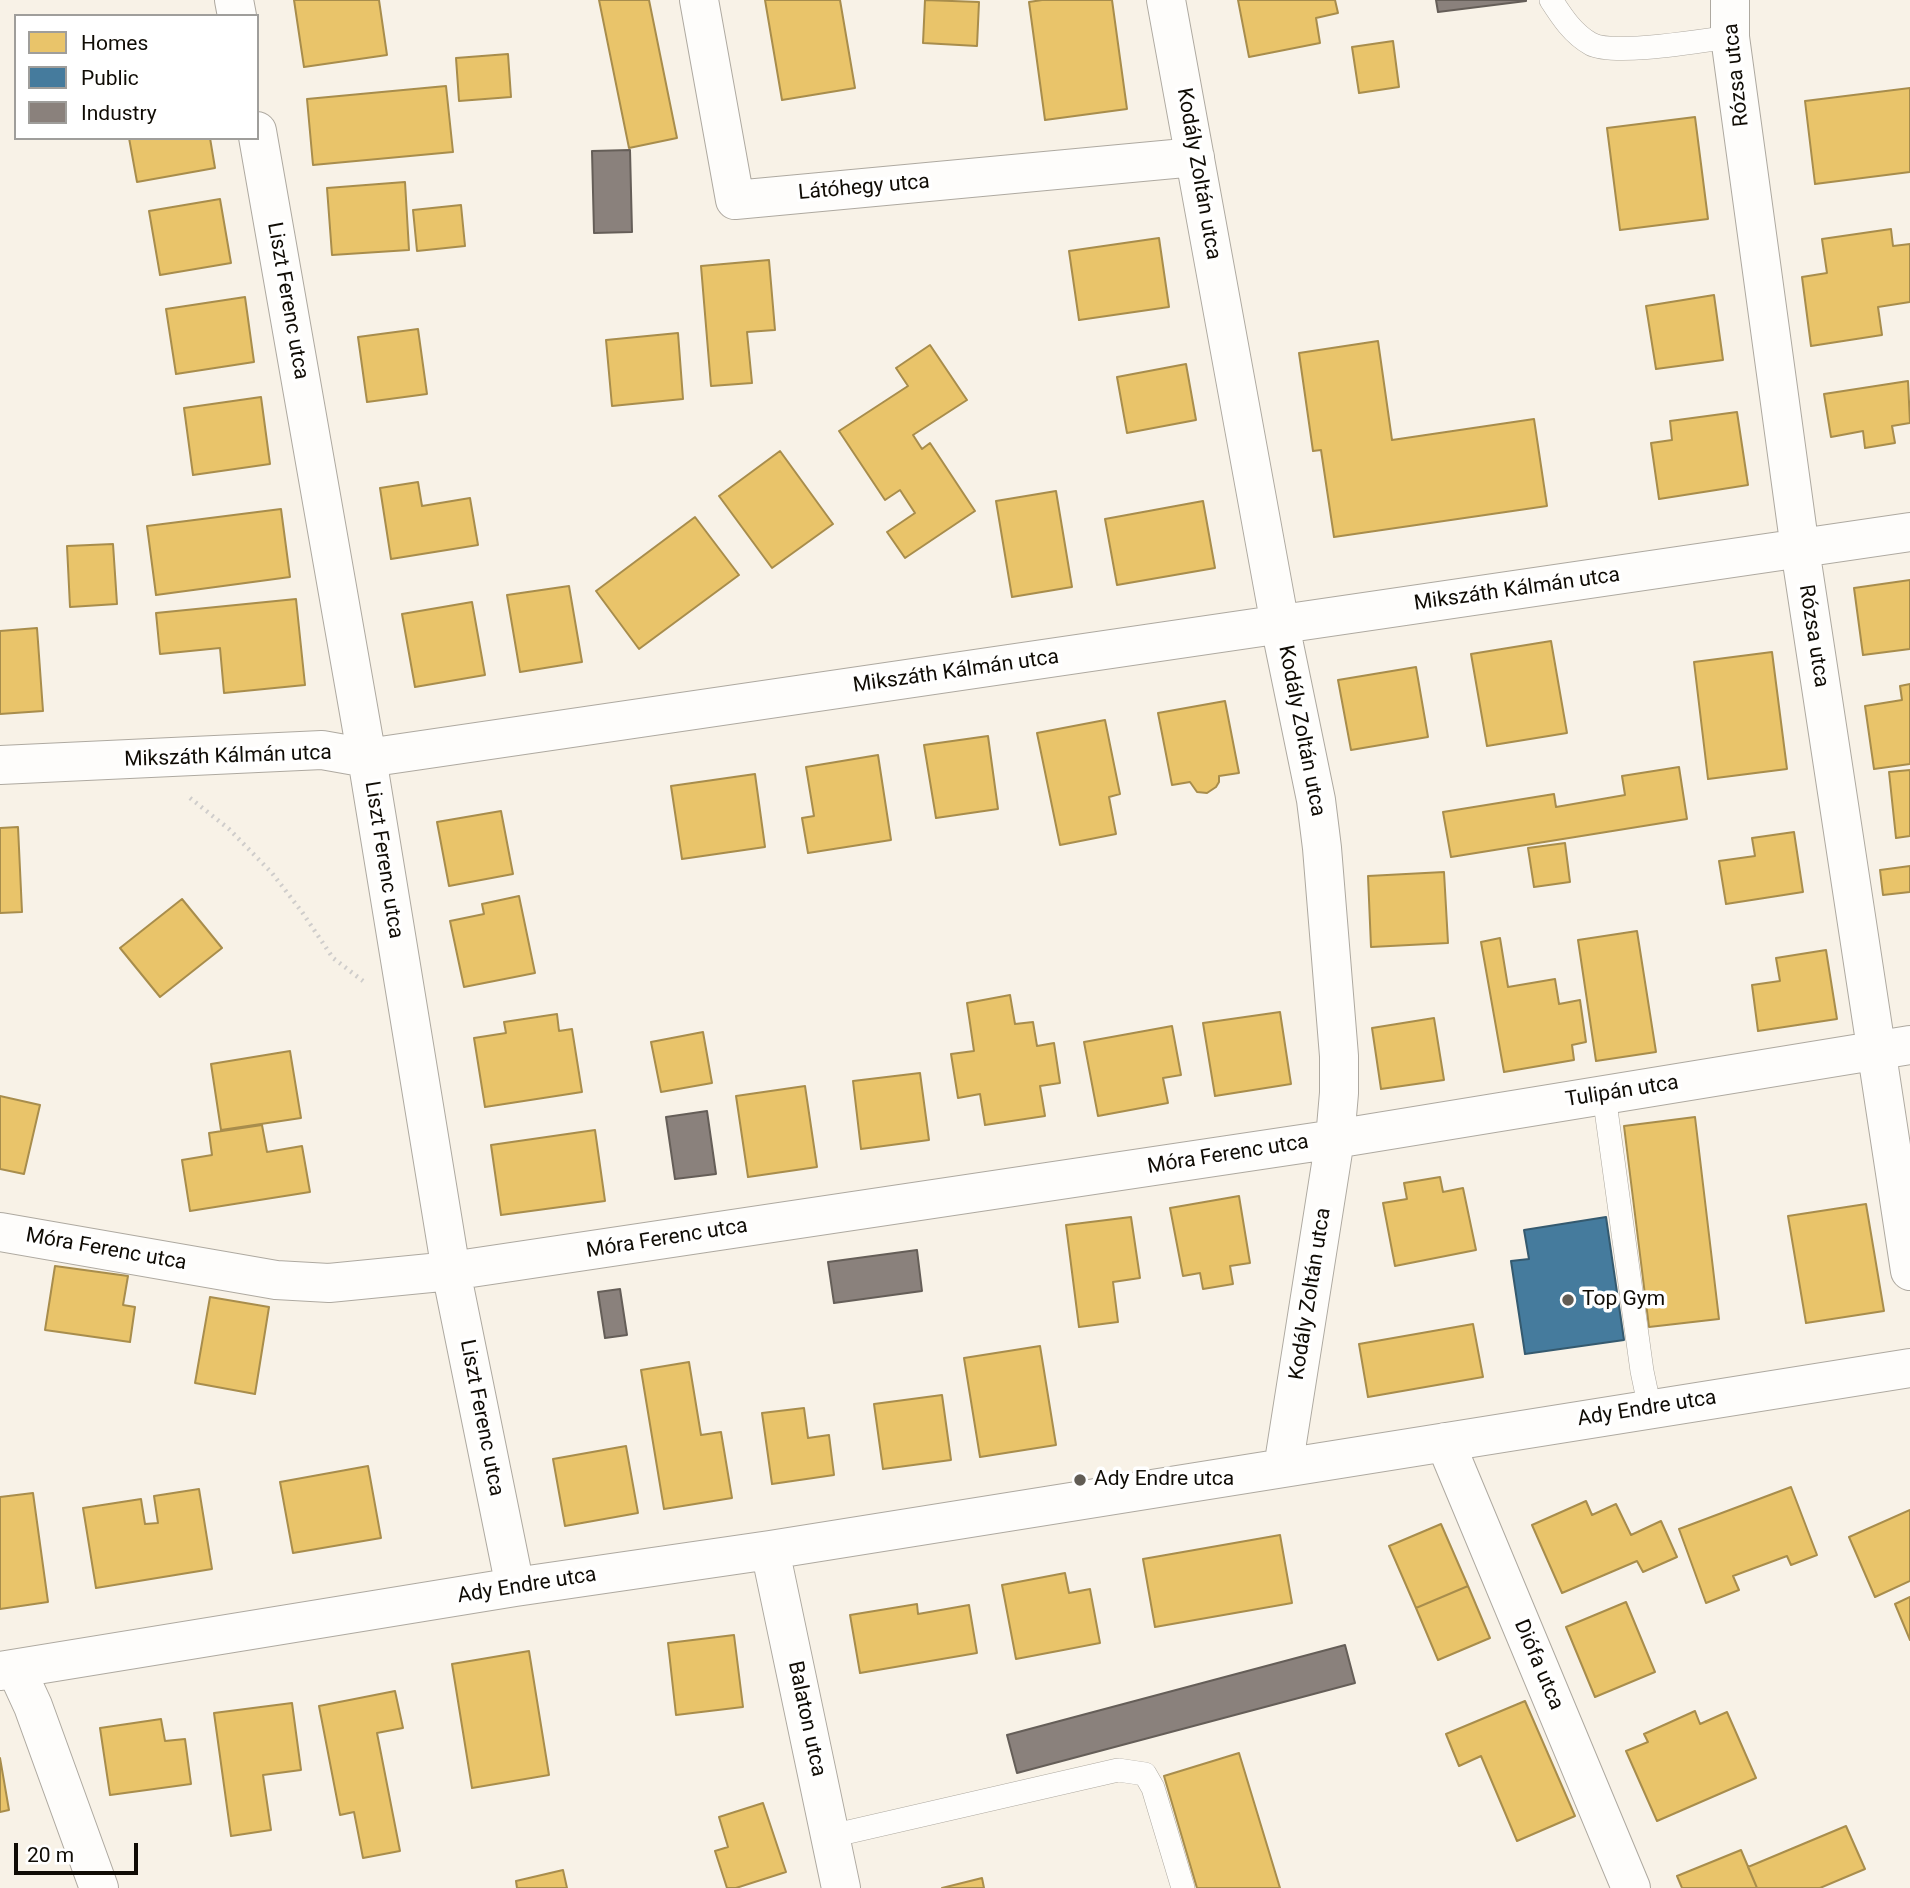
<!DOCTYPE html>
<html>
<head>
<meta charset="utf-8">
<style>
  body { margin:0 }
  #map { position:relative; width:1910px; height:1888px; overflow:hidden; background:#f8f2e7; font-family:Roboto,sans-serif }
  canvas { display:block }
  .legend { position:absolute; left:14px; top:14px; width:245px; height:126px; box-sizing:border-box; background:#fff; border:2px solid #9f9e9b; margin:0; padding:9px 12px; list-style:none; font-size:21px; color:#100c05 }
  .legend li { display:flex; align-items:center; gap:14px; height:35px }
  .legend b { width:35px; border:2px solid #9f9e9b }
  .scale { position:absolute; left:14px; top:1843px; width:124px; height:32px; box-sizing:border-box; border:4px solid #100c05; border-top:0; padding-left:9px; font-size:21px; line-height:24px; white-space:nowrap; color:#100c05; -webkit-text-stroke:5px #fff; paint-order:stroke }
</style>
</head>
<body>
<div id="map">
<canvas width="1910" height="1888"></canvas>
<ul class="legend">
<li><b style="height:19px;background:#e9c46a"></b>Homes</li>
<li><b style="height:19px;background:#457b9d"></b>Public</li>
<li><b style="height:19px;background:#8a817c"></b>Industry</li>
</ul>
<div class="scale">20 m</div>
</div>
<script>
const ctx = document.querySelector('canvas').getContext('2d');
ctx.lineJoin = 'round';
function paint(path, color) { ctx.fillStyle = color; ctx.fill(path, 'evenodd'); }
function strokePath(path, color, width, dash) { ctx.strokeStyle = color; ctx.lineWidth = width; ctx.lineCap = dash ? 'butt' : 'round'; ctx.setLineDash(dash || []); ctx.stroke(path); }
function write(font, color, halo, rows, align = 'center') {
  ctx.font = font + ' Roboto,sans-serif'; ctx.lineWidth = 7; ctx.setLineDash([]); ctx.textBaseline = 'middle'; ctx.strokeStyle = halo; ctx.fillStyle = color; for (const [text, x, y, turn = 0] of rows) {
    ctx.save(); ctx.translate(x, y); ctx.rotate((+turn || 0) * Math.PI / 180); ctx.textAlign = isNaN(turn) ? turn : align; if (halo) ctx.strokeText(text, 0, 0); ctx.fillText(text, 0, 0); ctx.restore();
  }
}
const homes = new Path2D(`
  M294,0H379L387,55L304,67Z
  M599,0H649L677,138L629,148Z
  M765,0H840L855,88L782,100Z
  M925,0L979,2L977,46L923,43Z
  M1042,0H1112L1127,109L1045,120L1029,2Z
  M1238,0H1335L1338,13L1316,18L1320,43L1249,57Z
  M1393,41L1399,87L1359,93L1352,47Z
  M508,54L511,97L459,101L456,58Z
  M446,86L453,152L313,165L307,99Z
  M1910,88V172L1815,184L1805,101Z
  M1695,117L1708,219L1620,230L1607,128Z
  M129,138H210L215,168L137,182Z
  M405,182L409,250L332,255L327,188Z
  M220,199L231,263L160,275L149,211Z
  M461,205L465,246L417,251L413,210Z
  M1891,229L1893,246L1910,244V302L1878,307L1882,335L1811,346L1802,277L1827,273L1822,239Z
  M1159,238L1169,307L1079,320L1069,251Z
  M769,260L775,330L747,332L752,383L711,386L701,266Z
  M1714,295L1723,360L1656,369L1646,306Z
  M245,297L254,362L176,374L166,309Z
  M418,329L427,394L367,402L358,337Z
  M678,333L683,399L612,406L606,340Z
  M1378,341L1392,440L1534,419L1547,506L1334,537L1321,450L1313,451L1299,353Z
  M930,345L967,400L913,435L922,449L930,443L975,511L905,558L887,532L915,513L900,490L885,500L839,431L908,386L896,368Z
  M1186,364L1196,420L1127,433L1117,377Z
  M1908,381L1910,423L1892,426L1895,443L1865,448L1863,431L1831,437L1824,394Z
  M261,397L270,464L193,475L184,408Z
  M1737,412L1748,485L1659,499L1651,443L1672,440L1670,421Z
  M780,451L833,524L772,568L719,496Z
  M418,482L422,506L470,498L478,545L391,559L380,488Z
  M1056,491L1072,587L1012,597L996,501Z
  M1203,501L1215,568L1117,585L1105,519Z
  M281,509L290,577L156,595L147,526Z
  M695,517L739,575L639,649L596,591Z
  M113,544L117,604L70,607L67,546Z
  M1910,580V649L1863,655L1854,588Z
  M569,586L582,662L520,672L507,595Z
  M296,599L305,685L224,693L220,648L160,654L156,613Z
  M472,602L485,675L415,687L402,614Z
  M37,628L43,711L0,714V631Z
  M1551,641L1567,733L1487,746L1471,654Z
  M1772,652L1787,769L1708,779L1694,662Z
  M1416,667L1428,737L1351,750L1338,680Z
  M1910,684V764L1874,769L1865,706L1902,700L1900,686Z
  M1225,701L1239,773L1219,776V782L1216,787L1207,793L1197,792L1190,782L1172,785L1158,713Z
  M1105,720L1120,794L1109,797L1116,834L1060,845L1037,733Z
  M988,736L998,809L936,818L924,745Z
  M878,755L891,840L808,853L802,818L814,816L806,767Z
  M1679,767L1687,819L1451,857L1443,812L1554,794L1556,807L1625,795L1622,776Z
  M1910,770V836L1896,838L1889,772Z
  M755,774L765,847L682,859L671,786Z
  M501,811L513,874L449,886L437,822Z
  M18,827L22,912L0,913V828Z
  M1794,832L1803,892L1726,904L1719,861L1755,856L1752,838Z
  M1565,843L1570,882L1534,887L1528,848Z
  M1910,866V892L1883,895L1880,870Z
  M1444,872L1448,943L1371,947L1368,876Z
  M519,896L535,973L464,987L450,921L484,914L482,904Z
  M182,899L222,948L160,997L120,948Z
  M1637,931L1656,1052L1596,1061L1578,940Z
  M1500,938L1508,987L1555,979L1559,1004L1580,1000L1586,1042L1572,1045L1574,1060L1504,1072L1481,942Z
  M1826,950L1837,1019L1758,1031L1752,985L1780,981L1776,958Z
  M1010,995L1015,1024L1033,1022L1037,1046L1054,1043L1060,1083L1040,1086L1045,1116L985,1125L980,1094L958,1098L951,1054L974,1051L967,1003Z
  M1280,1012L1291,1084L1215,1096L1203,1023Z
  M557,1014L559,1031L572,1029L582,1092L485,1107L474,1038L506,1033L504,1022Z
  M1434,1018L1444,1080L1381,1089L1372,1028Z
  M1172,1026L1181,1075L1163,1078L1168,1103L1098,1116L1084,1042Z
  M703,1032L712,1083L661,1092L651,1042Z
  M290,1051L301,1118L221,1130L211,1064Z
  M920,1073L929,1140L861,1149L853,1081Z
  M805,1086L817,1167L748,1177L736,1096Z
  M0,1096L40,1105L24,1174L0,1169Z
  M1695,1117L1719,1319L1649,1327L1624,1126Z
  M262,1125L267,1152L302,1146L310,1192L190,1211L182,1160L212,1155L209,1133Z
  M595,1130L605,1201L501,1215L491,1145Z
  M1440,1177L1443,1192L1463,1188L1476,1250L1395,1266L1383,1203L1407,1199L1404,1183Z
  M1239,1196L1250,1263L1230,1266L1233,1284L1203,1289L1200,1273L1183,1276L1170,1208Z
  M1866,1204L1884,1311L1806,1323L1788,1216Z
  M1131,1217L1140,1278L1113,1282L1118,1322L1079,1327L1066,1225Z
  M55,1266L128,1276L123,1305L135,1307L130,1342L45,1330Z
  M210,1297L269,1307L255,1394L195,1383Z
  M1473,1324L1483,1377L1368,1397L1359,1344Z
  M1040,1346L1056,1445L980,1457L964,1358Z
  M689,1362L701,1435L721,1432L732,1498L664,1509L641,1370Z
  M942,1395L951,1460L883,1469L874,1404Z
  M804,1408L808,1438L829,1435L834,1475L772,1484L762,1413Z
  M626,1446L638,1513L565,1526L553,1459Z
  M368,1466L381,1538L293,1553L280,1482Z
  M1791,1487L1817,1555L1791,1565L1787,1556L1733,1576L1739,1590L1706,1603L1679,1529Z
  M199,1489L212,1569L96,1588L83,1508L141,1499L145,1524L158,1523L154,1496Z
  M33,1493L48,1602L0,1609V1497Z
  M1586,1501L1592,1515L1616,1504L1631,1535L1661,1521L1677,1557L1643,1572L1637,1561L1562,1593L1532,1525Z
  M1910,1510V1581L1875,1597L1849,1537Z
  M1441,1524L1468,1586L1416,1608L1389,1546Z
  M1280,1535L1292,1603L1155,1627L1143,1559Z
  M1065,1573L1069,1593L1090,1589L1100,1643L1016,1659L1002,1585Z
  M1468,1586L1490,1638L1438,1660L1416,1608Z
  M1910,1597V1640L1895,1604Z
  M1626,1602L1655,1672L1595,1697L1566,1627Z
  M917,1604L918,1614L969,1605L977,1653L860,1673L850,1615Z
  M734,1635L743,1707L676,1715L668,1643Z
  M529,1651L549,1775L472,1788L452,1664Z
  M395,1691L403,1728L377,1733L400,1851L363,1858L354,1812L340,1815L319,1706Z
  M1525,1701L1575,1816L1517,1841L1481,1756L1459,1766L1446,1734Z
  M292,1703L301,1770L263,1775L271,1830L231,1836L214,1713Z
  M1695,1711L1700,1724L1727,1712L1756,1778L1657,1821L1626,1751L1648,1742L1644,1734Z
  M161,1719L165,1741L185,1739L191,1784L110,1795L100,1728Z
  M1239,1753L1280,1888H1197L1164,1776Z
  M0,1758L9,1810L0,1812Z
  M763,1803L786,1872L736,1888H727L715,1851L728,1847L719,1817Z
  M1846,1826L1865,1869L1820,1888H1757L1748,1867Z
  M1741,1850L1757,1888H1682L1677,1876Z
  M563,1870L567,1888H517L516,1881Z
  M982,1878L984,1888H942Z`);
paint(homes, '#e9c46a');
strokePath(homes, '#a88d4c', 2);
const public = new Path2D(`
  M1606,1217L1624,1340L1525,1354L1511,1261L1529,1259L1524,1230Z`);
paint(public, '#457b9d');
strokePath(public, '#355a6f', 2);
const industry = new Path2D(`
  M1436,0H1526V1L1438,12Z
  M630,150L632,232L594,233L592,151Z
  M707,1111L716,1174L675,1179L666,1117Z
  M917,1250L922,1291L834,1303L828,1262Z
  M620,1289L627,1335L605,1338L598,1292Z
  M1345,1645L1355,1683L1017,1773L1007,1735Z`);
paint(industry, '#8a817c');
strokePath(industry, '#655e58', 2);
const service = new Path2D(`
  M1551,0C1562,17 1573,34 1591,44C1614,56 1700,41 1730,37
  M1604,1095L1642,1371L1650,1409
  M831,1836L1118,1770L1145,1774L1153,1788L1183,1888`);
const minor = new Path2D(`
  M234,0L237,16
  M699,0L735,200L1195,157
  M1166,0L1280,625L1316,800L1322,848L1339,1056V1093L1335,1139L1283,1468
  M1730,0V37L1800,549L1910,1271
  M257,131L367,758L451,1271L515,1587
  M0,765L322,750L367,758L1910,532
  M0,1232L276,1280L329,1283L451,1271L1335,1139L1910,1045
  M1445,1442L1631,1888
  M770,1550L841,1888
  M16,1669L33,1706L99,1888
  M0,1671L515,1587L770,1550L1910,1368`);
strokePath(service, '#aea9a0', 24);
strokePath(minor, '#aea9a0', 40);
strokePath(new Path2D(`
  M190,798L229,829L272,873L302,912L333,958L363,981`), '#cfcdcb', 4.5, [2, 5]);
strokePath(service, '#fefdfb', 23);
strokePath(minor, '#fefdfb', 38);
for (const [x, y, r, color] of [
  [1568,1300,7,"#615c54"],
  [1080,1480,7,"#615c54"]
]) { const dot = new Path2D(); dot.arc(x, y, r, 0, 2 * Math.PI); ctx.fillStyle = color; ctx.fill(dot); strokePath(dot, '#fff', 2.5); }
write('21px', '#100c05', '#fff', [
  ["Rózsa utca",1737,75,-96],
  ["Kodály Zoltán utca",1198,174,80],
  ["Látóhegy utca",864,188,-5],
  ["Liszt Ferenc utca",287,301,80],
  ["Mikszáth Kálmán utca",1517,590,-8],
  ["Rózsa utca",1813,636,81],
  ["Mikszáth Kálmán utca",956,672,-8],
  ["Kodály Zoltán utca",1301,731,79],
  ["Mikszáth Kálmán utca",228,757,-2],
  ["Liszt Ferenc utca",383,860,81],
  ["Tulipán utca",1622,1092,-9],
  ["Móra Ferenc utca",1228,1155,-9],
  ["Móra Ferenc utca",667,1239,-9],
  ["Móra Ferenc utca",106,1250,10],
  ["Kodály Zoltán utca",1311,1294,-81],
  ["Ady Endre utca",1647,1409,-9],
  ["Liszt Ferenc utca",481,1418,79],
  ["Ady Endre utca",527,1586,-9],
  ["Diófa utca",1538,1665,67],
  ["Balaton utca",806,1719,78]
]);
write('21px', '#100c05', '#fff', [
  ["Top Gym",1582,1300],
  ["Ady Endre utca",1094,1480]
], 'left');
</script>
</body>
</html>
